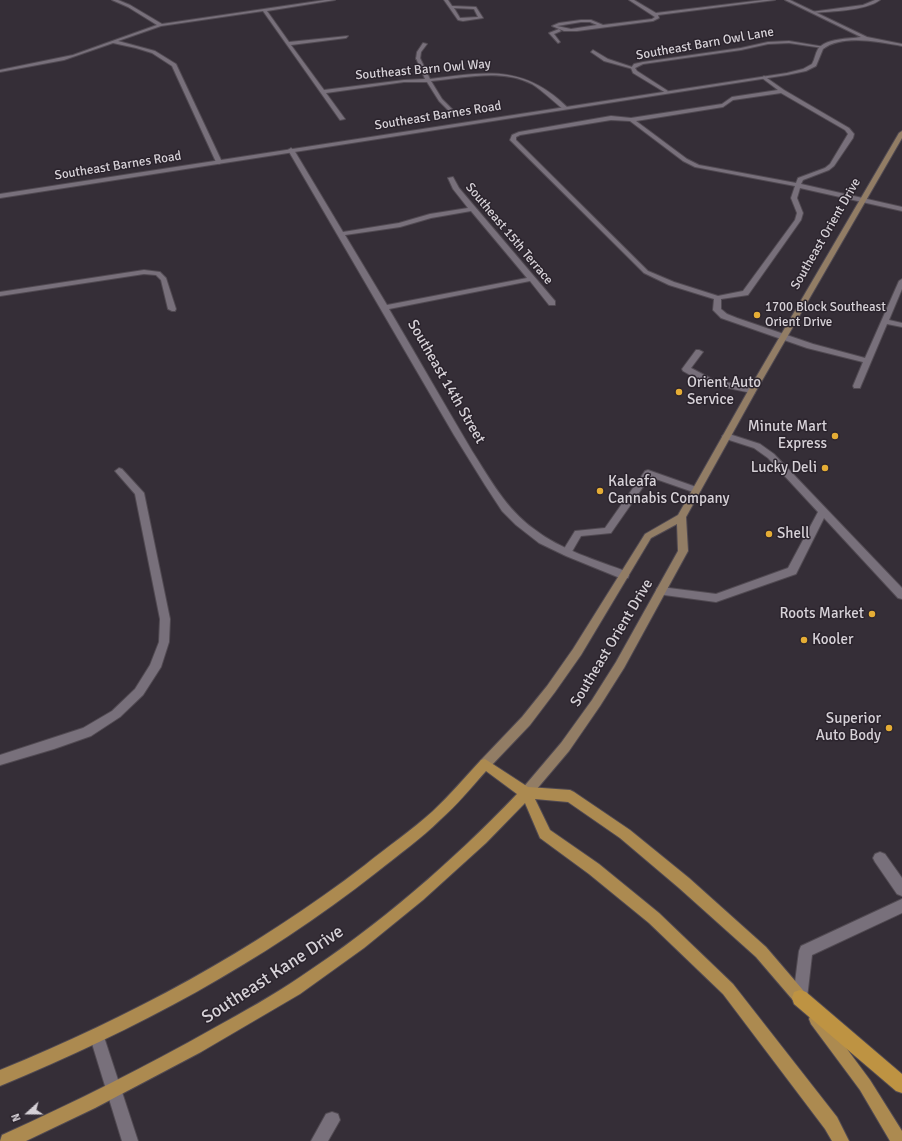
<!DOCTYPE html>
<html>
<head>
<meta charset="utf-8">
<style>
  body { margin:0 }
  #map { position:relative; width:902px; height:1141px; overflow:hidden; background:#352e37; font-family:Signika,sans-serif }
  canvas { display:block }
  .north { position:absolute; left:8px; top:1093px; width:40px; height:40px; -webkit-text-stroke:3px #2b242d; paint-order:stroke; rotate:249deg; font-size:11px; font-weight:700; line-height:16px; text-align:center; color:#d6d1d7 }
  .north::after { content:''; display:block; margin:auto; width:14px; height:18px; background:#d6d1d7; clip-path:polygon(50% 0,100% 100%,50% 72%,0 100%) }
</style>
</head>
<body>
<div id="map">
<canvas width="902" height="1141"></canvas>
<div class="north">N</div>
</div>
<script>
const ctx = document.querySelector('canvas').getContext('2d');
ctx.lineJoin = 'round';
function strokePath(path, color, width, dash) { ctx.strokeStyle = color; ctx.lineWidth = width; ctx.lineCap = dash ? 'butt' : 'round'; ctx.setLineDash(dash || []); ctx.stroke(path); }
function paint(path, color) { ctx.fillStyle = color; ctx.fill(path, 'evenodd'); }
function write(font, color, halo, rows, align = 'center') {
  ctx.font = font + ' Signika,sans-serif'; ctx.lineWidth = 3; ctx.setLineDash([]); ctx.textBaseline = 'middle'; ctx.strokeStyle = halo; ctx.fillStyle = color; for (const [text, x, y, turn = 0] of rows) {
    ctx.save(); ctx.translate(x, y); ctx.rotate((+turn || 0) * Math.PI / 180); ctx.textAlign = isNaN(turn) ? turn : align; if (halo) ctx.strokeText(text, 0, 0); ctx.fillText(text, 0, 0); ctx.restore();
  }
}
const service = new Path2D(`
  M559,29L561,31L554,34L560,42L558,43L549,33Z
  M423,43L427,44L421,52L420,59H416L417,52Z
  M593,50L608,59L635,68L633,69L604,61L591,52Z
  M764,76L784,90L849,128L854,134L853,138L834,166L829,170L803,180L801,184L902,207V211L800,188L797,198L803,213L801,220L748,295L721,299V309L727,314L737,318L813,344L865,358L899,281L902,279V289L889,320L902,323V327L887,324L860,388H854L853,386L863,362L807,348L721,318L713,310L714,299L669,285L644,273L510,140L512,135L519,132L611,116L631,118L722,104L732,97L778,90L762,78ZM781,93L845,130L848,134L830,164L825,168L798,178L796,183L699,165L687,159L636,121L723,107L733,100ZM611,120L630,121L683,161L695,167L795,186L791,198L797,213L795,220L743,291L718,296L674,282L648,271L516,140V137L520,135Z
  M696,350H699L703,352L691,368L712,379L755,389V393H752C728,388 704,384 683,371L682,369Z
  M726,433L760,444L774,454L902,588V599L898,598L824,518L796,574L716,602L657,594L656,591L657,588L661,587L716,594L788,568L818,512L768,458L754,448L723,438L722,436Z
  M648,470L699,488L701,490L696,493L650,477L611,533L581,536L570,555H564L562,552L575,531L605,528L645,471Z
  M880,852L885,854L902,878V896L897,894L875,862L873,858L875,854Z
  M902,899V913L812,955L807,998L805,1003L800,1005L795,1003L793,998L799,951L801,946Z
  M97,1030L102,1032L104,1037L138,1141H122L90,1037L92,1032Z
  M332,1112L338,1114L340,1120L328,1141H311L326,1114Z`);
const minor = new Path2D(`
  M112,0H118L130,5L162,24L325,0H335L267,11L289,42L348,36L346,38L291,45L324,90L404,80L425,79L416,58L418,57L420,58L430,79C486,72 524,64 568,108L563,109C553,101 543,91 532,84C502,68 463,78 431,81L442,99L456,113L453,115L439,101L427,82H404L326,93L345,119L340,120L263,11L161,26L118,41L155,51L176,64L222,162L219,164L216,162L172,66L152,53L136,48L113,43L64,60L0,72V70L73,55L157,25L128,7Z
  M444,0H448L452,6L476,7L483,18L463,21L458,20ZM454,8L474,9L478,17L460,18Z
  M629,0H634L656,13L763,0H775L658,15L659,18L653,21L577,31H564L552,26L559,23L581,20H591L603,25L652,19L655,17ZM581,22H590L597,25L571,29L557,26Z
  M875,0H880C865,11 832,11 813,13L811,12L863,5Z
  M789,41L825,47L823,48L789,43L768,44L741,50L643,64L635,68L637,71L668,91L666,93L633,73L631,68L634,64L643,62L741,48L768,42Z
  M291,148L294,150L343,232L399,223L430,214L468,208L453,189L448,178L453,177L459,188L555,301V305H549L530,281L389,309C417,356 444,404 472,451C490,479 506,509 534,529C561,550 596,560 628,572L629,575L628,578H620L566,556L539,543L516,525L502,511L485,485L454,435L288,150ZM471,211L527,278L387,305L345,235L400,227L431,218Z
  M144,270L160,272L166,278L176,309L175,311H172L168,309L161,280L156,275L144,274L0,296V292Z
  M119,468L122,469L144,493L170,619L169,642L161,667L143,695L120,717L91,736L54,749L0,765V755L83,728L112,711L135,689L150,665L159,642L160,619L135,494L115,471Z`);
const tertiary = new Path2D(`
  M785,0H790L867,37L902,44V46C880,42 842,34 823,49L816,66L806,71L787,75L0,198V194L787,73L803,69L812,64C815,59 815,54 818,49C826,38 849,39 861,37Z`);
const secondary = new Path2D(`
  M902,131V138L756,391L686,517L688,551L624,668L600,706L569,751L530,797L526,799L522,797L520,793L522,789L561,743L592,700L616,662L678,551L677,524L651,538L581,655L555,692L530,725L489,768L485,769L481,768L479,764L481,760L522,717L547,686L573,649L645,534L678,515L748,391L899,133Z`);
const primary = new Path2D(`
  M485,759L528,787L570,790L574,792L630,830L689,878L766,947L808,996L810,1001L808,1006L803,1008L798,1006L756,957L679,888L620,838L568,802L535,799L550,830L599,864L659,913L733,984L837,1117L849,1141H832L825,1129L723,994L649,923L589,874L540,838L525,803L486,843L423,900L364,948L300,994L201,1052L95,1108L26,1141H0L2,1135C75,1102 145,1067 214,1028C243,1012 272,996 300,977C379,925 452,862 517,794L486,771C471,788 457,805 440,820C421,839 398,855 377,872C260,964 137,1029 0,1086V1070C130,1017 253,951 365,865C387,847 412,830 433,811C450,795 465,777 481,760Z
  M816,1012L821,1014L870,1080L902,1131V1141H890L860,1090L811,1024L809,1019L811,1014Z`);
const trunk = new Path2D(`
  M800,990L806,992L902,1074V1093L896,1091L794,1004L792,998L794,992Z`);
strokePath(service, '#514a52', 2);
strokePath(minor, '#514a52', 2);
strokePath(tertiary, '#514a52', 2);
strokePath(secondary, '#514a52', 2);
strokePath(primary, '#514a52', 2);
strokePath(trunk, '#514a52', 2);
paint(service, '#78707b');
paint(minor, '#78707b');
paint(tertiary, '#78707b');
paint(secondary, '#927d65');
paint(primary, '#ac8a50');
paint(trunk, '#be9342');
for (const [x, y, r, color] of [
  [757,315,4,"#e5ad35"],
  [679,392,4,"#e5ad35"],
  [835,436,4,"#e5ad35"],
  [825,468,4,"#e5ad35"],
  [600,491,4,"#e5ad35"],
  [769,534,4,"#e5ad35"],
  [872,614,4,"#e5ad35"],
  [804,640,4,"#e5ad35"],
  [889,728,4,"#e5ad35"]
]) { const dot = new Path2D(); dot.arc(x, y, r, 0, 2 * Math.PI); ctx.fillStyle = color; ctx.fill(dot); strokePath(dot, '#2b242d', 1.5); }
write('13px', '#d6d1d7', '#2b242d', [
  ["Southeast Barn Owl Lane",705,44,-10],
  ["Southeast Barn Owl Way",423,70,-5],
  ["Southeast Barnes Road",438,116,-9],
  ["Southeast Barnes Road",118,166,-9],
  ["Southeast 15th Terrace",509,234,50],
  ["Southeast Orient Drive",826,234,-60]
]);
write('13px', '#d6d1d7', '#2b242d', [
  ["1700 Block Southeast",765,308],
  ["Orient Drive",765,323]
], 'left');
write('15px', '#d6d1d7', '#2b242d', [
  ["Southeast 14th Street",446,382,60],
  ["Southeast Orient Drive",612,643,-59]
]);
write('15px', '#d6d1d7', '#2b242d', [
  ["Orient Auto",687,383],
  ["Service",687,400],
  ["Minute Mart",827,427,"right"],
  ["Express",827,444,"right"],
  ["Lucky Deli",817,468,"right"],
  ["Kaleafa",608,482],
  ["Cannabis Company",608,499],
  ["Shell",777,534],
  ["Roots Market",864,614,"right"],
  ["Kooler",812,640],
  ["Superior",881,719,"right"],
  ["Auto Body",881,736,"right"]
], 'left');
write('18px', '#d6d1d7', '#2b242d', [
  ["Southeast Kane Drive",273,975,-33]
]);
</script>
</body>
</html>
